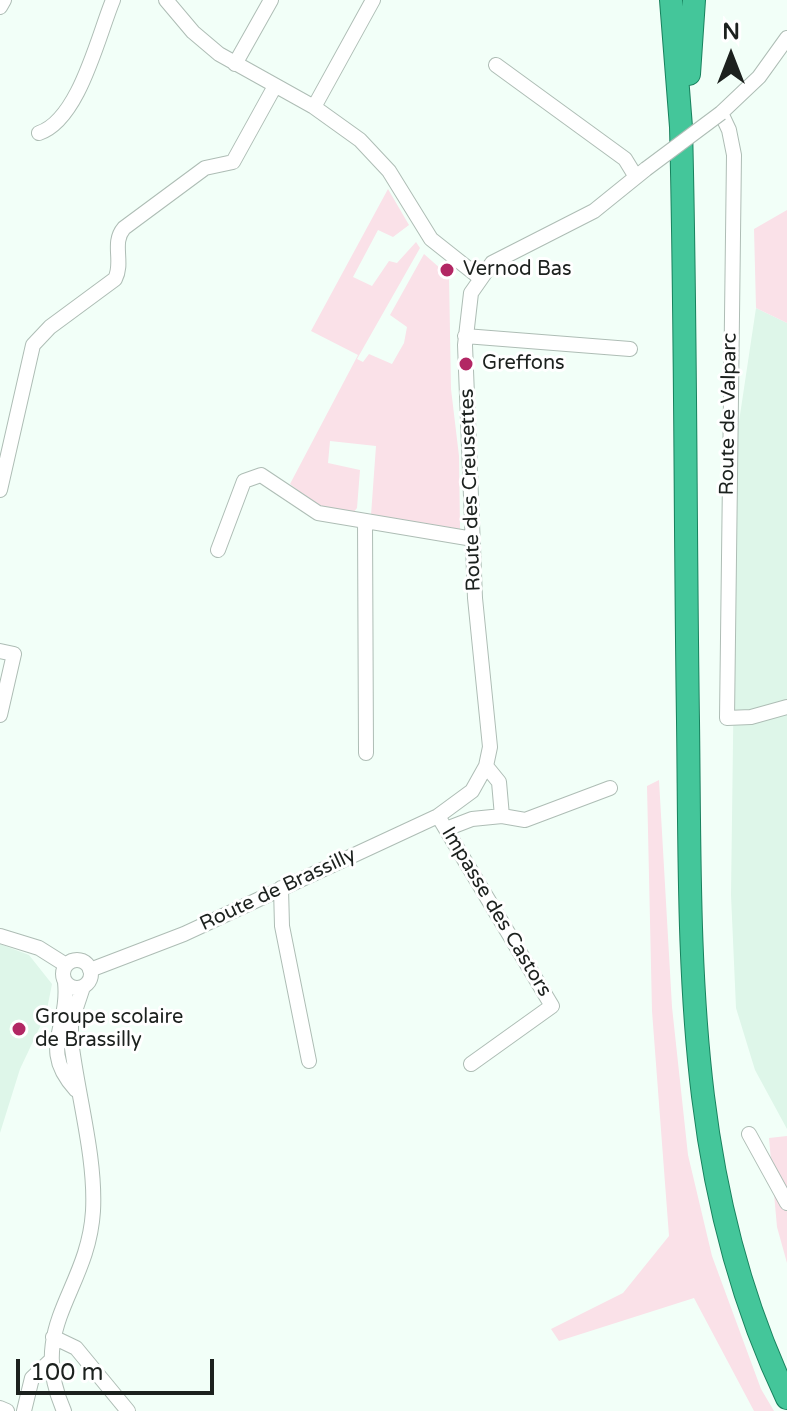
<!DOCTYPE html>
<html>
<head>
<meta charset="utf-8">
<style>
  body { margin:0 }
  #map { position:relative; width:787px; height:1411px; overflow:hidden; background:#f2fff8; font-family:"Varela Round",sans-serif }
  canvas { display:block }
  .north { position:absolute; left:691px; top:16px; width:80px; height:80px; -webkit-text-stroke:6px #fff; paint-order:stroke; rotate:0deg; font-size:22px; font-weight:700; line-height:32px; text-align:center; color:#1c211e }
  .north::after { content:''; display:block; margin:auto; width:28px; height:36px; background:#1c211e; clip-path:polygon(50% 0,100% 100%,50% 72%,0 100%) }
  .scale { position:absolute; left:16px; top:1359px; width:198px; height:36px; box-sizing:border-box; border:4px solid #1c211e; border-top:0; padding-left:10px; font-size:24px; line-height:28px; white-space:nowrap; color:#1c211e; -webkit-text-stroke:6px #fff; paint-order:stroke }
</style>
</head>
<body>
<div id="map">
<canvas width="787" height="1411"></canvas>
<div class="north">N</div>
<div class="scale">100 m</div>
</div>
<script>
const ctx = document.querySelector('canvas').getContext('2d');
ctx.lineJoin = 'round';
function paint(path, color) { ctx.fillStyle = color; ctx.fill(path, 'evenodd'); }
function strokePath(path, color, width, dash) { ctx.strokeStyle = color; ctx.lineWidth = width; ctx.lineCap = dash ? 'butt' : 'round'; ctx.setLineDash(dash || []); ctx.stroke(path); }
function write(font, color, halo, rows, align = 'center') {
  ctx.font = font + ' "Varela Round",sans-serif'; ctx.lineWidth = 6; ctx.setLineDash([]); ctx.textBaseline = 'middle'; ctx.strokeStyle = halo; ctx.fillStyle = color; for (const [text, x, y, turn = 0] of rows) {
    ctx.save(); ctx.translate(x, y); ctx.rotate((+turn || 0) * Math.PI / 180); ctx.textAlign = isNaN(turn) ? turn : align; if (halo) ctx.strokeText(text, 0, 0); ctx.fillText(text, 0, 0); ctx.restore();
  }
}
paint(new Path2D(`
  M756,308L787,323V1129L755,1070L736,1008L731,895L737,435Z
  M0,944L29,955L52,984L46,1014L20,1069L0,1133Z`), '#def6e9');
paint(new Path2D(`
  M388,189L409,225L393,237L378,230L353,277L372,286L389,261L397,263L416,242L420,248L357,359L363,362L369,354L392,364L404,343L407,327L390,315L424,254L449,276L451,389L459,456L460,529L371,515L376,446L330,441L328,463L360,470L357,508L353,513L323,510L290,484L358,355L311,331Z
  M787,210V323L756,308L754,229Z
  M659,780L672,1007L688,1155L712,1256L761,1389L774,1411H754L694,1298L559,1341L551,1329L623,1293L669,1236L652,1011L647,786Z
  M787,1136V1263L777,1227L769,1138Z`), '#fae1e8');
const minor = new Path2D(`
  M166,0L193,32L219,54L314,107L360,140L389,171L431,239L479,277
  M0,7L4,0
  M787,38L759,77L721,113L729,130L734,155L727,718L751,717L787,707
  M235,64L271,0
  M496,65L625,159L636,177
  M314,107L373,0
  M39,133C79,120 98,36 113,0
  M465,336L630,349
  M0,490L33,345L50,327L115,279C124,262 111,243 124,228L205,168L233,162L275,86
  M365,521L366,753
  M218,550L244,481L261,475L318,513L473,539
  M0,651L14,654L0,715
  M486,766L499,782L502,816
  M438,816L552,1006L471,1064
  M446,829L472,819L502,816L525,820L610,788
  M281,888L282,926L309,1061
  M0,936L39,948L66,965
  M63 974a14 14 0 1 1 28 0a14 14 0 1 1-28 0Z
  M90,970L184,934L438,816L472,791L486,766L490,747L475,598L465,345L471,293L492,263L594,211L646,169
  M65,982C70,1027 38,1049 76,1090
  M749,1134L787,1203
  M53,1337L76,1348L128,1411
  M0,1408L7,1411
  M24,1411L32,1378L50,1361
  M64,1411C26,1326 88,1292 93,1211C96,1157 77,1093 71,1040V1023L83,987`);
const trunk = new Path2D(`
  M671,0L681,127C686,325 685,523 688,721C691,955 683,1181 787,1398
  M689,74L694,0`);
strokePath(minor, '#aebdb5', 16);
strokePath(trunk, '#18825e', 24);
strokePath(minor, '#fff', 14);
strokePath(trunk, '#44c69a', 22);
const minorBridge = new Path2D(`
  M646,169L721,113`);
strokePath(minorBridge, '#aebdb5', 16, []);
strokePath(minorBridge, '#fff', 14);
for (const [x, y, r, color] of [
  [447,270,8,"#b22764"],
  [466,364,8,"#b22764"],
  [19,1029,8,"#b22764"]
]) { const dot = new Path2D(); dot.arc(x, y, r, 0, 2 * Math.PI); ctx.fillStyle = color; ctx.fill(dot); strokePath(dot, '#fff', 3); }
write('20px', '#1c211e', '#fff', [
  ["Vernod Bas",463,270],
  ["Greffons",482,364],
  ["Groupe scolaire",35,1018],
  ["de Brassilly",35,1041]
], 'left');
write('20px', '#1c211e', '#fff', [
  ["Route de Valparc",729,414,-89],
  ["Route des Creusettes",471,490,-92],
  ["Route de Brassilly",278,890,-25],
  ["Impasse des Castors",496,912,59]
]);
</script>
</body>
</html>
